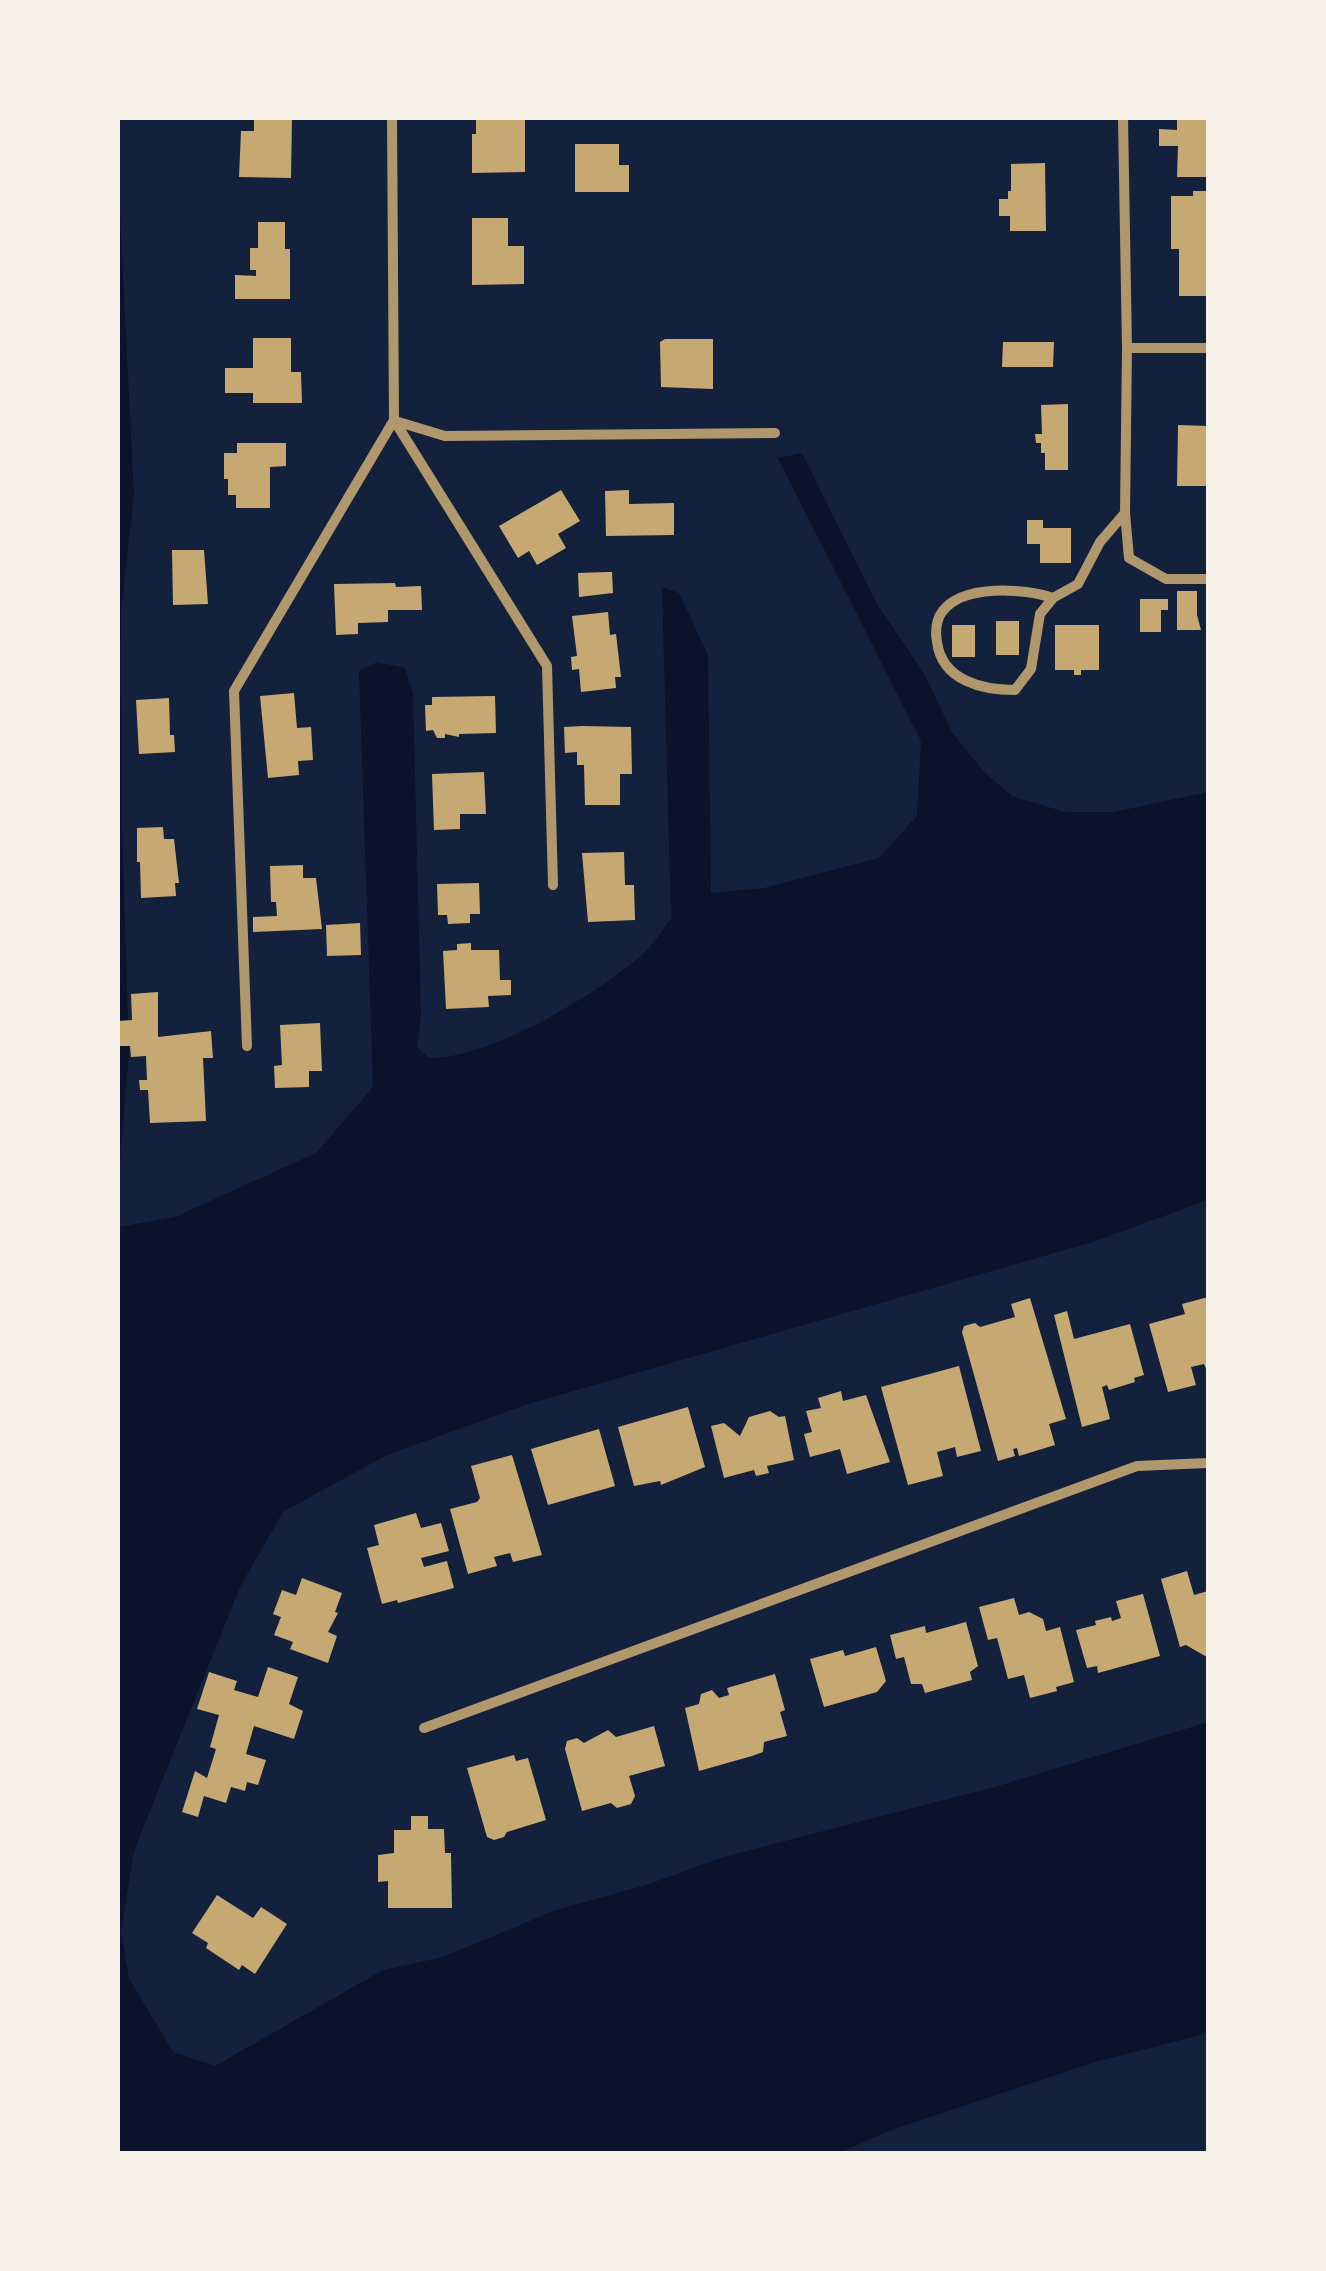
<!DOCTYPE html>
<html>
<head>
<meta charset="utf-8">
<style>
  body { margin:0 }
  #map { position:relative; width:1326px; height:2271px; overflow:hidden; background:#14213d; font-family:"DejaVu Sans",sans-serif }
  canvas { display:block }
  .frame { position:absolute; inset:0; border:120px solid #f6f1e7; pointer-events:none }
</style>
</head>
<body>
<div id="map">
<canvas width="1326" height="2271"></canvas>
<div class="frame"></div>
</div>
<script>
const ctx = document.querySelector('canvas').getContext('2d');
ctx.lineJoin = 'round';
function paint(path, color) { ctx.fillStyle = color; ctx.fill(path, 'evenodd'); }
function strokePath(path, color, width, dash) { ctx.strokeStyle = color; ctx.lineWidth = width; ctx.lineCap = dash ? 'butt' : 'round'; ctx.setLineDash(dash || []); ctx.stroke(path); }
paint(new Path2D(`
  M118,173L134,496L121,612L122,825L129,1053L118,1184Z
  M802,453L877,604L923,672L952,732L983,771L1012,796L1065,812H1114L1208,792V1200L1093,1242L528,1404L387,1455L283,1512L240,1587L134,1851L121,1932L129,1978L173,2052L215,2066L383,1970L443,1957L556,1910L646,1885L723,1857L998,1786L1208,1722V2033L1095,2062L886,2132L839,2153H118V1227L175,1217L316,1153L373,1087L359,671L377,662L405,668L413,694L421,1015L417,1047L429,1058C490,1059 595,995 642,955C653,945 662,930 671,919L662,587L679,593L708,655L711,893L764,888L879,858L917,816L921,741L778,458Z`), '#0b132b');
paint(new Path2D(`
  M254,118H292L291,178L239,177L241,131H254Z
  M476,118H525V172L472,173V134H476Z
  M1177,118H1208V177H1177L1178,146H1159V129L1177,130Z
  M575,144H619V165H629V192H575Z
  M1045,163L1046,231H1010V216H999V199H1008V191H1011V164Z
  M1193,191H1208V296H1179V249H1171V196H1193Z
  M472,218H508V246H524V284L472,285Z
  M258,222H285V249H290V299H235V275L256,276V270H250V248H258Z
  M253,338H291V372H301L302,403H253V393H225V368H253Z
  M665,339H713V389L661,387L660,342Z
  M1003,342H1054L1053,367H1002Z
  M1068,404V470H1045V453H1041V443H1036L1035,434H1042L1041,405Z
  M1178,425L1208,426V486H1177Z
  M237,443H286V466L270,467V508H236V495H228V479H224V453H237Z
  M561,490L580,521L558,534L566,548L537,565L529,551L518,558L499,526Z
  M629,490V504L674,503V535L606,536L605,491Z
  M1027,520H1043V528H1071V563H1040V544H1027Z
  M172,550H204L208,604L173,605Z
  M607,572H612L613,593L579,597L578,573Z
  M395,583L396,587L421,586L422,610H388V622L358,623V634L336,635L334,584Z
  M1177,591H1197V615L1201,630H1177Z
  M1140,599H1168V610H1161V632H1140Z
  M608,612L610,635L616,634L621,677H615L616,688L581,692L579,669L572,670L571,657L577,656L572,616Z
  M996,621H1019V655H996Z
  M952,625H975V657H952Z
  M1055,625H1099V670H1081V675H1074V670H1055Z
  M294,693L297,728L311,727L313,760L298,761L299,775L268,778L260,696Z
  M495,696L496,733L459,734V737L445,734V738H437L433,730L426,731L425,705H432V697Z
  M169,698L170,735H174L175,752L139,754L136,700Z
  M583,726L631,727L632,774H620V805H585L584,765H577V752L565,753L564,727Z
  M484,772L486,814H460V829L434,830L432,774Z
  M163,827L164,839H174L179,883H175L176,896L141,898L140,862H137V828Z
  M624,852L625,885H634L635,920L588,922L582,853Z
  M303,865V878H316L322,929L253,932V917L277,916L276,902H271L270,866Z
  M479,883L480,914H470V923L448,924L447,915H438L437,884Z
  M360,923L361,955L327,956L326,925Z
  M471,943V950H499L500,980H511V995L488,996L489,1007L446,1009L443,951L457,950V944Z
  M158,992V1037L211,1031L213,1058H203L206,1121L150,1123L148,1090H140L139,1080H147L146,1056L131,1057L130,1046H119L118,1021L132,1020L131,994Z
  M320,1023L322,1071H309V1087L275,1088L274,1066L282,1065L280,1025Z
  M1208,1297V1374L1204,1364L1191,1367L1196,1385L1168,1392L1149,1324L1185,1314L1182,1304Z
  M1030,1298L1066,1419L1049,1424L1055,1445L1019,1456L1017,1448L1013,1449L1015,1456L998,1461L962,1332L964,1326L975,1323L980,1327L1015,1317L1011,1304Z
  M1067,1311L1074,1339L1130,1324L1144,1375L1134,1378L1135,1382L1109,1390L1107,1385L1102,1387L1110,1419L1082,1427L1054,1315Z
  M959,1366L981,1451L957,1457L955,1447L937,1452L943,1476L908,1485L881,1387Z
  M841,1391L843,1401L866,1395L890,1462L847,1474L840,1449L810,1457L804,1434L812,1432L806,1411L821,1408L818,1398Z
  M688,1407L705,1467L661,1485L660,1481L634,1486L618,1427Z
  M770,1411L779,1417L785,1416L794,1460L767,1466L769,1473L756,1476L754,1470L724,1478L711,1426L724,1423L740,1436L749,1417Z
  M599,1429L615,1486L548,1505L531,1449Z
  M512,1455L542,1555L513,1562L510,1553L494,1557L497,1566L468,1574L450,1509L477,1502L480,1498L471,1466Z
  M416,1513L421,1528L441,1523L449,1551L421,1558L424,1567L447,1561L454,1588L398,1603L397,1600L382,1604L367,1548L379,1545L374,1525Z
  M1187,1571L1194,1595L1208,1591V1655L1205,1656L1186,1645L1180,1647L1161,1579Z
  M302,1578L342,1593L335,1612L338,1613L328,1632L337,1636L328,1663L290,1649L293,1642L274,1635L281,1617L273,1614L282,1590L296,1595Z
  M1143,1594L1160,1656L1098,1673L1097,1666L1087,1668L1076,1630L1096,1625L1095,1621L1111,1617L1112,1621L1121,1618L1116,1601Z
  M1014,1598L1019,1615L1029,1612L1043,1619L1046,1631L1060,1627L1074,1682L1056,1687L1057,1691L1030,1698L1024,1675L1008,1679L997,1638L988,1640L979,1607Z
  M966,1622L978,1666L970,1672L972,1680L925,1693L922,1684H911L904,1657L896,1659L890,1635L925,1626L926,1633Z
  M876,1647L886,1681L877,1692L824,1707L810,1659L843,1650L845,1656Z
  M268,1667L298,1677L289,1704L303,1711L294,1739L254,1726L246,1754L266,1760L258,1785L247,1782L245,1791L231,1787L226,1803L204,1796L198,1817L182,1812L195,1771L207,1778L216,1749L210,1747L219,1715L197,1709L209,1672L237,1681L234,1690L258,1697Z
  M775,1674L785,1710L780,1712L787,1736L764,1742L763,1752L752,1756L699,1771L685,1708L699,1704L701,1694L712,1690L719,1698L729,1695L727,1688Z
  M654,1726L665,1766L629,1776L635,1796L631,1804L617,1808L611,1803L582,1811L565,1749L567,1741L577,1738L584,1743L608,1730L616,1737Z
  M514,1755L516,1761L528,1758L546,1820L507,1832L504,1837L494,1840L487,1837L467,1768Z
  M411,1816H428V1829H444L445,1853H451L452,1908H388V1881L378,1882V1855L394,1853V1830H411Z
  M217,1895L253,1918L261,1907L287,1924L255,1974L242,1965L239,1970L206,1948L208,1943L192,1933Z`), '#c6a872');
strokePath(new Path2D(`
  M392,118L394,420
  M1123,118L1127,348L1125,513L1129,558L1166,579H1208
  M1127,348H1208
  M394,420L547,666L553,885
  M395,421L445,436L775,433
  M1053,598C1024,588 962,584 942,612C936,620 935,633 937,642C942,681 983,690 1015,690L1031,669L1040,614L1053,598L1078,584L1100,542L1125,513
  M247,1046L234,691L394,420
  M424,1728L1137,1466L1208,1463`), '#b1986c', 10);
</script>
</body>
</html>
